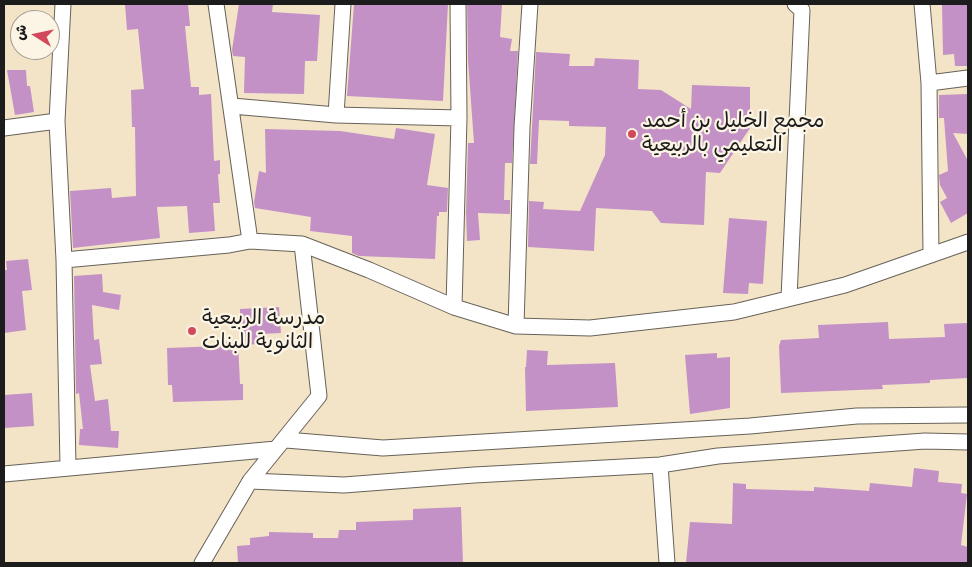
<!DOCTYPE html>
<html>
<head>
<meta charset="utf-8">
<style>
  body { margin:0 }
  #map { position:relative; width:972px; height:567px; overflow:hidden; background:#f3e4c8; font-family:Itim,"Playpen Sans Arabic",sans-serif }
  canvas { display:block }
  .frame { position:absolute; inset:0; border:5px solid #1c1c1c; pointer-events:none }
  .north { position:absolute; left:10px; top:10px; width:50px; height:50px; box-sizing:border-box; background:#fcf5e5; border:1px solid #a29e95; border-radius:50%; rotate:280deg; font-size:14px; font-weight:700; line-height:20px; text-align:center; color:#1c1c1c }
  .north::after { content:''; display:block; margin:auto; width:18px; height:22px; background:#d1495b; clip-path:polygon(50% 0,100% 100%,50% 72%,0 100%) }
</style>
</head>
<body>
<div id="map">
<canvas width="972" height="567"></canvas>
<div class="frame"></div>
<div class="north">ش</div>
</div>
<script>
const ctx = document.querySelector('canvas').getContext('2d');
ctx.lineJoin = 'round';
function paint(path, color) { ctx.fillStyle = color; ctx.fill(path, 'evenodd'); }
function strokePath(path, color, width, dash) { ctx.strokeStyle = color; ctx.lineWidth = width; ctx.lineCap = dash ? 'butt' : 'round'; ctx.setLineDash(dash || []); ctx.stroke(path); }
function write(font, color, halo, rows, align = 'center') {
  ctx.font = font + ' Itim,"Playpen Sans Arabic",sans-serif'; ctx.lineWidth = 4.5; ctx.setLineDash([]); ctx.textBaseline = 'middle'; ctx.strokeStyle = halo; ctx.fillStyle = color; for (const [text, x, y, turn = 0] of rows) {
    ctx.save(); ctx.translate(x, y); ctx.rotate((+turn || 0) * Math.PI / 180); ctx.textAlign = isNaN(turn) ? turn : align; if (halo) ctx.strokeText(text, 0, 0); ctx.fillText(text, 0, 0); ctx.restore();
  }
}
paint(new Path2D(`
  M125,4H188L190,26H185L191,87H199V95L211,94L214,161L220,160V174H218L220,203H213L215,231L189,233L187,206L157,207L160,238L73,248L70,191L111,188L112,198L136,196L135,127H132L131,90L144,89L138,29L127,30Z
  M239,4H273L272,12L320,15L317,61H305L304,94L244,93L245,57L233,56L232,50Z
  M354,4H448L443,101L347,96Z
  M467,4H502L500,37L512,39L510,51H518L512,163H505L504,200H510V214L478,213L480,240L467,241L466,213L468,143H474L468,60Z
  M942,4H968V66H955L954,54L943,55Z
  M536,52L570,54L569,66H594L595,58L639,60L638,89L661,90L691,109L692,85L750,87V128L720,173L706,172L704,225L661,223L652,211L596,208L594,251L528,247L529,201L544,202L543,209L580,211L605,155L606,127L569,126V121L539,120L537,164H530Z
  M7,70H26L27,86H30L34,112L15,115Z
  M968,94V134L953,133L968,161V213L951,223L940,202L947,198L940,185L939,175L948,171L944,118H939V95Z
  M396,128L435,134L427,185L448,188L447,212H439V216H437L435,259L359,256L352,253V236L310,231L311,217L255,208L254,202L259,171L266,173L265,129L340,131L394,139Z
  M729,218L767,221L763,284L749,283L748,294L723,293Z
  M28,259L32,290L22,291L26,330L4,333V270H7L6,261Z
  M102,274L103,292L121,295L119,310L92,305L94,340L99,339L102,364L90,365L95,401L108,399L111,431H119L118,448L79,445L80,429H83L79,393L76,394L74,276Z
  M279,307L281,333L260,334L261,344L241,345L240,309Z
  M888,322L889,339L945,337L944,324L968,323V378L930,380V383L882,385L883,389L781,393L779,346L781,340L819,338L818,325Z
  M221,342H238L240,384H243V400L173,402L172,385H168L167,348L221,346Z
  M527,350L548,351L547,365L615,363L618,407L526,411L525,367H526Z
  M717,353V358L730,357V408L690,414L685,355Z
  M32,393L34,426L4,428V395Z
  M914,468L939,471L938,482L962,484L961,493L967,494L961,545L968,547V563H686L690,522L732,524L733,483L746,484V489L814,491V487L869,491L870,483L912,487Z
  M461,507L463,563H238L237,546L250,545V538L269,536V532L313,533V538H338L339,530H356V522L413,520V509Z`), '#c391c5');
const minor = new Path2D(`
  M63,4L57,121L64,260L229,245L250,241
  M216,4L250,241L302,244L369,270L454,307L516,326L590,328L734,312L845,285L968,242
  M922,4L929,83L931,255
  M929,83L968,78
  M232,106L336,115L459,118
  M336,115L343,4
  M4,128L57,121
  M64,260L68,467
  M789,298L802,10L795,4
  M454,307L459,118L458,4
  M516,326L522,127L530,4
  M286,440L383,448L750,426L857,416L968,415
  M660,465L667,563
  M4,474L276,449
  M250,481L344,485L474,475L660,465L718,456L925,441L968,442
  M202,563L250,481L319,396L302,244`);
strokePath(minor, '#676258', 17);
strokePath(minor, '#fff', 15);
for (const [x, y, r, color] of [
  [632,134,5,"#d1495b"],
  [192,331,5,"#d1495b"]
]) { const dot = new Path2D(); dot.arc(x, y, r, 0, 2 * Math.PI); ctx.fillStyle = color; ctx.fill(dot); strokePath(dot, '#fcf5e5', 2); }
write('21px', '#1c1c1c', '#fcf5e5', [
  ["مجمع الخليل بن أحمد",642,122],
  ["التعليمي بالربيعية",642,146],
  ["مدرسة الربيعية",202,319],
  ["الثانوية للبنات",202,343]
], 'left');
</script>
</body>
</html>
